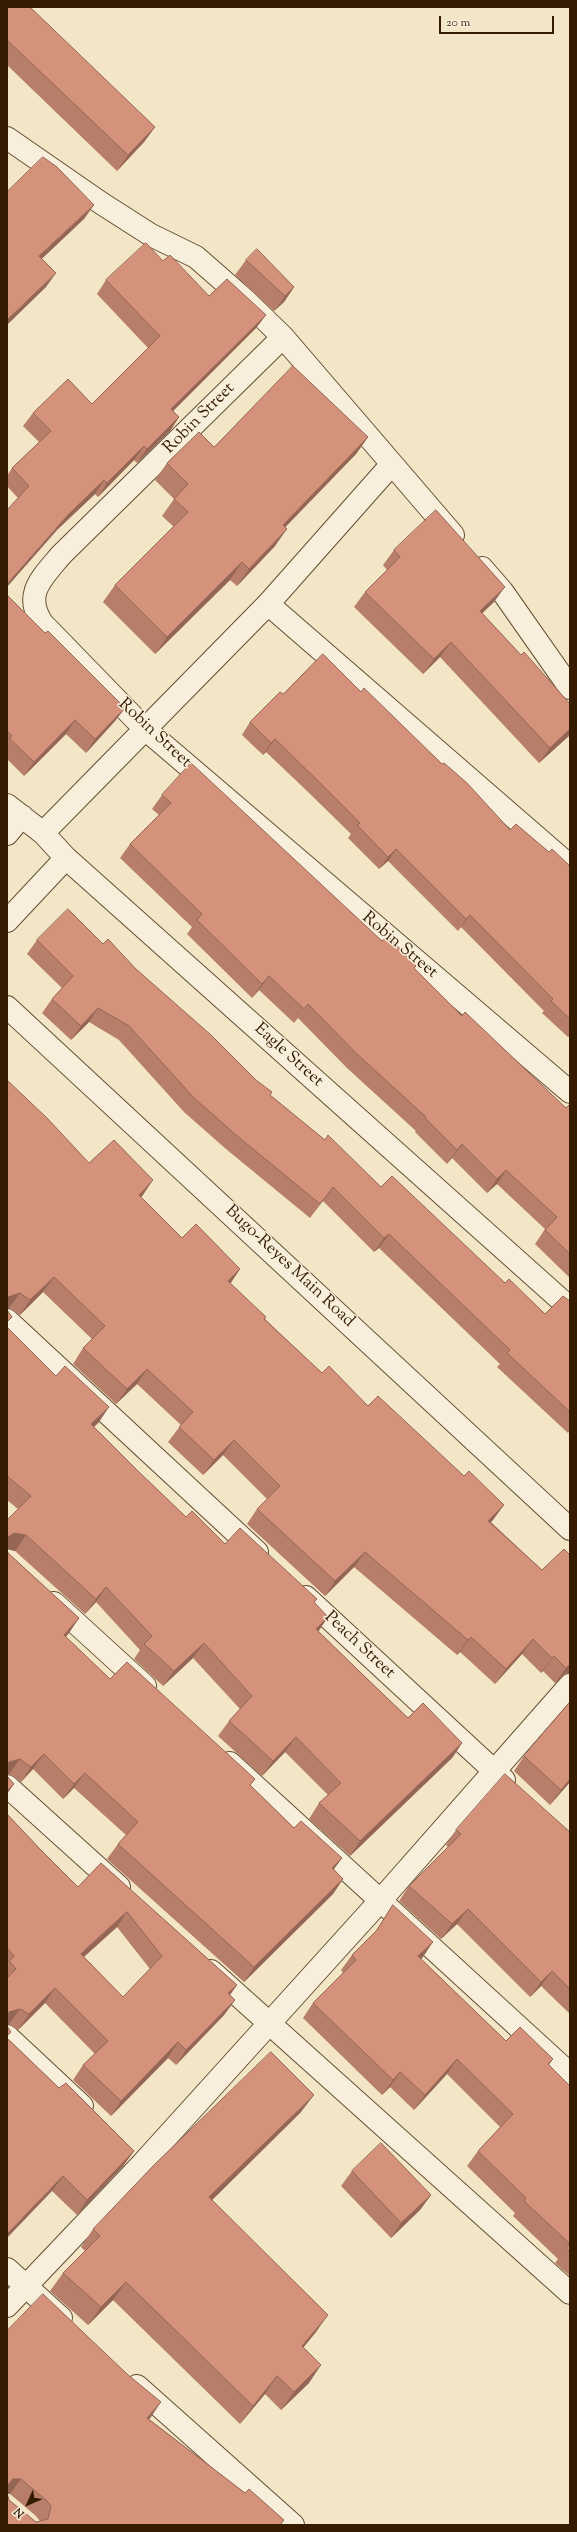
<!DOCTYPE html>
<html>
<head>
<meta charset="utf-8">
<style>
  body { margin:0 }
  #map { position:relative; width:577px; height:2532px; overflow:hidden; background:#f2e6c7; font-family:"Sorts Mill Goudy",serif }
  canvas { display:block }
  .frame { position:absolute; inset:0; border:8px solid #351b00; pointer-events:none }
  .north { position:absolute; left:8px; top:2484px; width:40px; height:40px; -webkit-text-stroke:3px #f7efdb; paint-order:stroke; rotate:225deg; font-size:11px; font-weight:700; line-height:16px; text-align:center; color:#351b00 }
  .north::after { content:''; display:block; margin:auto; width:14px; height:18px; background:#351b00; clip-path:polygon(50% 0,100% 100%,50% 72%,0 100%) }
  .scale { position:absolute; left:439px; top:16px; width:115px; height:18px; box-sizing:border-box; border:2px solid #351b00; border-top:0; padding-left:5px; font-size:12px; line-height:14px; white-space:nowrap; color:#351b00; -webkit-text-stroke:3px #f7efdb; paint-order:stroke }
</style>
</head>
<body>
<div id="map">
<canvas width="577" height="2532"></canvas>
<div class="frame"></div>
<div class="north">N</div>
<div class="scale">20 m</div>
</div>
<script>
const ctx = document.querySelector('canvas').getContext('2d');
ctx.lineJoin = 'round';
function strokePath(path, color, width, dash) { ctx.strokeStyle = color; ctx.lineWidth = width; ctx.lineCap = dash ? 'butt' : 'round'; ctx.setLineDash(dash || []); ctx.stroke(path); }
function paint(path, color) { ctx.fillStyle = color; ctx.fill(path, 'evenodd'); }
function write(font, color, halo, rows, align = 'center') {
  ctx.font = font + ' "Sorts Mill Goudy",serif'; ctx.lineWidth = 3; ctx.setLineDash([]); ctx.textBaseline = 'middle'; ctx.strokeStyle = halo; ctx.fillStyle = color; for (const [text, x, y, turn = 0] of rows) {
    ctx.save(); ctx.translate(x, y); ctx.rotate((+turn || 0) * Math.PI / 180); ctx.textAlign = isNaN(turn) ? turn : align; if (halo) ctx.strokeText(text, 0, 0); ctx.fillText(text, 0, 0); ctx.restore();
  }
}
const minor = new Path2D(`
  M7,138L101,203L151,235L196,257L244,299L283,337L453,535
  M283,337L61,555C42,578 23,594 42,623L145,729L570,1092
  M482,568L502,591L570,688
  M268,604L570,866
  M7,805L43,833L66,858L570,1308
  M43,833L268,604L392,464
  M7,834L22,816
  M7,921L66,858
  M7,1007L570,1529
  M7,1320L257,1552
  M306,1597L504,1780
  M54,1603L145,1686
  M230,1763L570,2074
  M7,1786L119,1887
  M211,1971L570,2293
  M7,2036L82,2106
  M7,2269L61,2318
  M7,2306L143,2163L380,1901L570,1685
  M137,2386L293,2525`);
strokePath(minor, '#644e32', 24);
strokePath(minor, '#f7efdb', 22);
paint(new Path2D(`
  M7,7L155,127L144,142L117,171L7,65Z
  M246,260L294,287L284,302L274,311L235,275Z
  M163,261L209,296L266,315L256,328L173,411L179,417L170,431L137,463L134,460L98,497L95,494L58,529L18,498L7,486V476L12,468L39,442L23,426L33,413L92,404L148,348L97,294L106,280Z
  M368,437L356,454L285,527L275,546L237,586L230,580L155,654L103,602L115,585L174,527L162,516L174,499L155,480L167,463L214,447Z
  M394,550L494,602L482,613L521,655L570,704V735L539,763L440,657L423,674L354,607L365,592L387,570L383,565Z
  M7,595L45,633L125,708L115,721L86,753L66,734L24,776L7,759Z
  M361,692L510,830L549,852L570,866V1036L568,1037L542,1013L544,1011L461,927L458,931L388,861L379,869L348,838L351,834L306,790L266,752L263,755L242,735L250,722L283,694Z
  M162,795L382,941L416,966L414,968L462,1016L566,1108L570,1104V1278L535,1244L545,1229L497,1184L487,1193L452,1158L447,1164L415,1132L416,1131L347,1068L298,1018L294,1023L259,990L252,998L187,934L192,927L120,858L130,844L159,815L152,809Z
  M37,940L103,944L136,969L270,1095L381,1187L505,1283L545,1314L570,1301V1430L568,1433L497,1367L500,1364L379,1248L374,1252L323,1201L310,1218L226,1149L184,1112L119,1040L89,1022L71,1040L42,1013L52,999L62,988L27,954Z
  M7,1080L89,1163L143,1195L141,1197L182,1238L240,1269L230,1284L266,1317L265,1319L322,1373L368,1406L493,1520L491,1522L542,1570L564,1549L566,1673L555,1683L543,1671L541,1673L522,1654L495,1684L460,1652L457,1655L354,1567L325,1596L247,1524L257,1509L267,1499L223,1455L203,1475L168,1442L181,1425L137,1384L116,1404L73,1364L83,1348L92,1339L43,1292L20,1315L9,1308L7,1309Z
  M7,1327L99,1422L94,1427L139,1472L186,1517L225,1544L317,1599L314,1603L328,1617L318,1631L408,1718L462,1743L452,1758L350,1856L309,1819L319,1803L328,1795L285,1752L262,1776L218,1736L229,1721L240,1709L193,1658L163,1686L134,1659L140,1650L96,1602L85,1614L15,1551L7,1549V1520L18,1509L7,1500Z
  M9,1554L79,1618L66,1637L110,1679L251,1786L294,1828L342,1858L334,1869L343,1879L333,1894L244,1982L107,1859L118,1844L126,1835L74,1788L63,1799L33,1769L21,1782L9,1774Z
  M524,1756L570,1782L550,1805L514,1771Z
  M7,1814L39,1848L78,1887L101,1863L237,1985L230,1995L235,2000L224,2015L176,2065L168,2058L111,2116L73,2080L83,2065L95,2054L45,2003L18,2030L9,2024L7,2025ZM117,1927L150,1969L123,1997L84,1957Z
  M456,1830L570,1832V2014L541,1986L530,1997L457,1924L441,1939L399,1901L409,1886L448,1847L446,1845Z
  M393,1905L423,1957L421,1959L506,2041L553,2059L549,2065L570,2086V2276L555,2263L558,2259L513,2216L515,2213L467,2166L478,2151L500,2127L447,2074L414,2110L390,2087L382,2095L303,2018L313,2003L343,1973L341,1970L352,1955L375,1932Z
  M7,2038L59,2088L134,2151L123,2166L77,2215L52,2191Z
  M301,2112L212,2200L316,2332L303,2347L309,2383L281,2410L265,2394L240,2424L113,2300L88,2325L50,2291L63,2273L85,2251L81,2247L93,2229Z
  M352,2171L431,2195L420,2210L391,2238L341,2186Z
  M7,2331L151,2417L149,2419L245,2493L284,2520L280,2525H7ZM7,2494H10L36,2516L40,2521L36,2522L9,2500Z`), '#b77e6a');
paint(new Path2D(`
  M155,127L144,142L117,171L128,155Z
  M94,205L84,219L29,271L39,256Z
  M56,273L46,287L7,325V320Z
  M294,287L284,302L274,311L285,296Z
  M266,315L256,328L161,423L171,409Z
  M179,417L170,431L137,463L147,449Z
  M368,437L356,454L271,542L283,525Z
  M144,446L134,460L98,497L107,483Z
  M104,480L95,494L58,529L7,587V584L67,516Z
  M287,529L275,546L237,586L249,569Z
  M242,562L230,580L155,654L167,637Z
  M505,587L494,602L469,626L480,611Z
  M451,642L440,657L423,674L434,659Z
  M125,708L115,721L86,753L95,739Z
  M75,720L66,734L24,776L34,762Z
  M570,729V735L539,763L550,748Z
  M275,739L266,752L263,755L271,743Z
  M396,849L388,861L379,869L388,857Z
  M470,915L458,931L466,919Z
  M269,976L259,990L252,998L262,984Z
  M98,1008L89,1022L71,1040L81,1026Z
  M462,1144L452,1158L447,1164L457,1150Z
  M506,1170L497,1184L487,1193L497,1179Z
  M153,1180L143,1195L128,1210L139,1195Z
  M389,1234L379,1248L374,1252L384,1238Z
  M240,1269L230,1284L228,1281Z
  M54,1277L43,1292L20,1315L30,1300Z
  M20,1293L9,1308L7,1309V1298L8,1297Z
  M147,1369L137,1384L116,1404L127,1389Z
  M109,1407L99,1422L81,1439L91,1424Z
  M234,1440L223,1455L203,1475L214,1460Z
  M504,1505L493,1520L478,1536L488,1521Z
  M14,1533L26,1535L15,1551L7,1549V1538L8,1537Z
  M365,1552L354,1567L325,1596L335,1581Z
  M106,1587L96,1602L85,1614L96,1599Z
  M328,1617L318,1632L316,1629Z
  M79,1618L69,1633L54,1650L64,1635Z
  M471,1637L460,1652L457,1655L468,1640Z
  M533,1639L522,1654L495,1684L506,1669Z
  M204,1643L193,1658L163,1686L174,1671Z
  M554,1656L543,1671L541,1673L552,1658Z
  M570,1664V1674L566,1673L555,1683L566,1668Z
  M296,1737L285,1752L262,1776L273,1761Z
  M462,1743L452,1758L350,1856L360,1841Z
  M44,1754L33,1769L21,1782L31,1767Z
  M20,1759L9,1774H7V1765L9,1762Z
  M85,1773L74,1788L63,1799L74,1784Z
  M570,1779V1782L550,1805L561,1790Z
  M14,1784L7,1794V1791Z
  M342,1858L331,1873L332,1868Z
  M343,1879L333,1894L244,1982L254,1967Z
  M468,1909L457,1924L441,1939L452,1924Z
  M127,1912L117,1927L70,1969L81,1954Z
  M433,1942L423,1957L408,1971L418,1956Z
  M552,1971L541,1986L530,1997L541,1982Z
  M237,1985L226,2000L228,1993Z
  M55,1988L45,2003L18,2030L29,2014Z
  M235,2000L224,2015L176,2065L186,2050Z
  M20,2009L9,2024L7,2025V2015L9,2012Z
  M178,2042L168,2058L111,2116L121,2101Z
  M457,2059L447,2074L414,2110L425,2095Z
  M400,2072L390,2087L382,2095L393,2080Z
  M314,2095L301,2112L197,2215L209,2197Z
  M134,2151L123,2166L77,2215L87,2200Z
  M63,2176L52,2191L7,2238V2234Z
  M431,2195L420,2210L391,2238L401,2223Z
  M126,2282L113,2300L88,2325L101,2307Z
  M328,2315L316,2332L290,2364L302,2346Z
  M321,2365L309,2383L281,2410L294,2392Z
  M277,2376L265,2394L240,2424L253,2406Z
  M161,2402L151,2417L137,2433L147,2418Z
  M13,2479H21L10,2494H7V2486Z`), '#956656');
const building = new Path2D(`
  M7,7H30L155,127L128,155L7,40Z
  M43,157L57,167L94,205L39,256L56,273L7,320V192Z
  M146,243L163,261L170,255L209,296L227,279L266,315L171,409L179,417L147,449L144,446L107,483L104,480L67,516L7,584V510L29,486L12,468L51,431L33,413L68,379L92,404L160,336L106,280Z
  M257,249L294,287L285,296L246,260Z
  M293,366L368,437L283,525L287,529L249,569L242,562L167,637L115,585L188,512L174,499L188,484L167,463L199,432L214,447Z
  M436,510L505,587L480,611L521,655L524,652L570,704V729L550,748L451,642L434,659L365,592L400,557L394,550Z
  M7,595L45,633L48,631L125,708L95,739L75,720L34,762L9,738L12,736L7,731Z
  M323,654L361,692L364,688L442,764L444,763L467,783L510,830L516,824L549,852L552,849L570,866V1019L551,1001L553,999L470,915L466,919L396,849L388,857L357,825L360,823L315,778L275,739L271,743L250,722L280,692L283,694Z
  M191,763L382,941L388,936L416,966L414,968L462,1016L465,1012L566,1108L570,1104V1254L545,1230L557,1217L506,1170L497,1179L462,1144L457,1150L425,1118L426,1117L357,1054L308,1004L304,1009L269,976L262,984L197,920L202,914L130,844L171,803L162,795Z
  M68,909L103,944L108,939L136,969L211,1035L256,1080L272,1092L270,1095L325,1140L328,1135L381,1187L392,1176L505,1283L509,1279L545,1314L563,1296L570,1301V1412L507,1353L510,1350L389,1234L384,1238L333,1187L320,1204L236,1135L194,1098L129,1026L98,1008L81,1026L52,999L73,976L37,940Z
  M7,1080L48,1119L89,1163L114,1140L153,1180L139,1195L182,1238L196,1224L240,1269L228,1281L266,1317L264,1319L322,1373L329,1366L368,1406L378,1396L464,1476L469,1471L504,1505L488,1521L542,1570L564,1549L570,1555V1664L566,1668L554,1656L552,1658L533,1639L506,1669L471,1637L468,1640L365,1552L335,1581L257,1509L280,1486L234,1440L214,1460L179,1427L193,1412L147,1369L127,1389L83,1348L105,1326L54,1277L30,1300L20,1293L8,1297L7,1302Z
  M7,1310L12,1317L7,1322Z
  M7,1327L56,1376L65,1366L109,1407L91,1424L139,1472L186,1517L192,1511L225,1544L240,1528L317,1599L314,1602L328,1617L316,1629L363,1675L408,1718L423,1703L462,1743L360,1841L319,1803L341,1783L296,1737L273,1761L229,1721L252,1696L204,1643L174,1671L144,1644L152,1636L106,1587L96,1599L26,1535L14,1533L8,1537L7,1542V1520L31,1496L7,1476Z
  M7,1551L9,1554L79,1618L64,1635L110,1679L127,1662L255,1779L250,1785L294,1828L301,1821L342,1858L332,1868L343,1879L254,1967L118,1844L138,1822L85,1773L74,1784L44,1754L31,1767L20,1759L9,1762L7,1769Z
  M570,1702V1779L561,1790L524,1756Z
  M505,1774L570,1832V1989L552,1971L541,1982L468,1909L452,1924L409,1886L461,1834L456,1830Z
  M7,1776L14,1784L7,1791Z
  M7,1814L39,1848L78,1887L101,1863L237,1985L228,1993L235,2000L186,2050L178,2042L121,2101L83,2065L108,2041L55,1988L29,2014L20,2009L9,2012L7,2019V1978L16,1969L9,1961L14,1956L7,1948ZM127,1912L162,1956L123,1997L81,1954Z
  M393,1905L433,1942L418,1956L506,2041L520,2027L553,2059L548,2064L570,2086V2252L566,2248L570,2244L524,2201L526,2198L478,2151L513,2114L457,2059L425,2095L400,2072L393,2080L313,2003L356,1960L352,1955L377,1930Z
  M7,2026L11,2032L7,2036Z
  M7,2038L59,2088L66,2083L134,2151L87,2200L63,2176L7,2234Z
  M271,2052L314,2095L209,2197L328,2315L302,2346L321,2365L294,2392L277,2376L253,2406L126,2282L101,2307L63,2273L100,2236L93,2229L154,2165Z
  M381,2143L431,2195L401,2223L352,2171Z
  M43,2294L127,2374L161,2402L147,2418L245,2493L249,2489L284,2520L280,2525H129L127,2524L126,2525H7V2493L9,2500L36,2522L48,2519L51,2506L47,2501L21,2479H13L7,2486V2331Z`);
paint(building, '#d5927b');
strokePath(building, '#956656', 1);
write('17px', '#351b00', '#f7efdb', [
  ["Robin Street",200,419,-45],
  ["Robin Street",154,734,43],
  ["Robin Street",399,946,40],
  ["Eagle Street",288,1056,42],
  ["Bugo-Reyes Main Road",289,1267,43],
  ["Peach Street",359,1646,43]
]);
</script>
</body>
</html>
